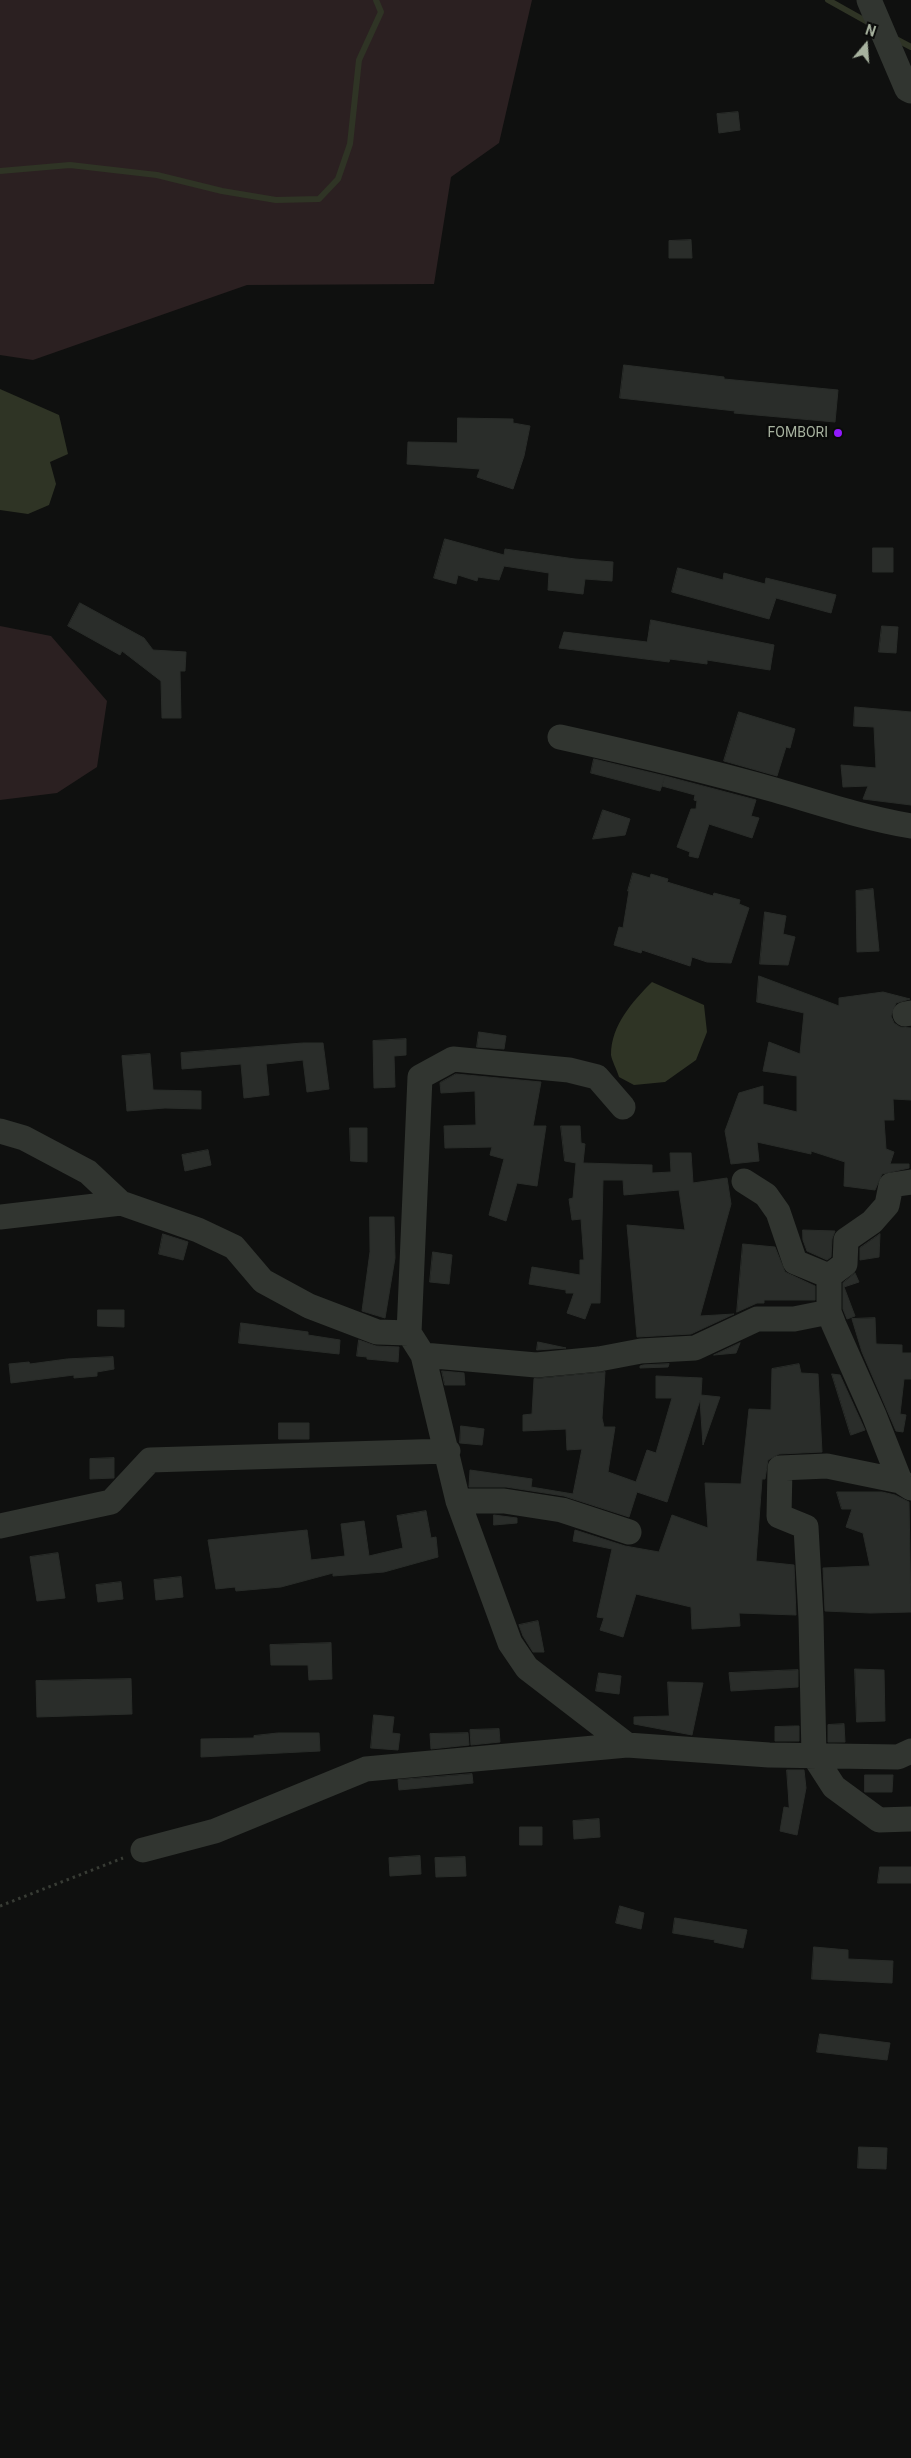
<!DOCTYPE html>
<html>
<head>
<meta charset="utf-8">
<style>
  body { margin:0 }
  #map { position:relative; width:911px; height:2458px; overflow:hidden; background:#0f100f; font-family:Roboto,sans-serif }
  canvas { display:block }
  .north { position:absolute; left:841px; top:20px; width:50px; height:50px; -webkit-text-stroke:4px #0a0b0a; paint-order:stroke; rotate:18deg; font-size:14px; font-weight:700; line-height:20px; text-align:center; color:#a7b29f }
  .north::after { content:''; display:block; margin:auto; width:18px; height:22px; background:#a7b29f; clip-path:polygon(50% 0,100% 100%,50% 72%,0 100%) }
</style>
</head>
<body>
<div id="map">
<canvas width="911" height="2458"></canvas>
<div class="north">N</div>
</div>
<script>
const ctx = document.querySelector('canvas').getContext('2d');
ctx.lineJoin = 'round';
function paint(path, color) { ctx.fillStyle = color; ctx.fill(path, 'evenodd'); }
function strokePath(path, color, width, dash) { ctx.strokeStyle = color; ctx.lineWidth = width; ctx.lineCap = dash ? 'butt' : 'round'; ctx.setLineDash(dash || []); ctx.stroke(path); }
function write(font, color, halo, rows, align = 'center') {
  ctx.font = font + ' Roboto,sans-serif'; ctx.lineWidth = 5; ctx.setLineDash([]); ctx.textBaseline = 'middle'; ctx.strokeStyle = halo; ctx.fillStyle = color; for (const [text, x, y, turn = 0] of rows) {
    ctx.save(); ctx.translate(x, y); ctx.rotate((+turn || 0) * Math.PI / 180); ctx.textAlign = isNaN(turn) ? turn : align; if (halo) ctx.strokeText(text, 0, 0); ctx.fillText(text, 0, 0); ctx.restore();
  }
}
paint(new Path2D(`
  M0,0H532L499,143L451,177L434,284L247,285L33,360L0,355Z
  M0,626L51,636L107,701L97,767L57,793L0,800Z`), '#2b2021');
paint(new Path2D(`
  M0,389L59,415L68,454L50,462L56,484L49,505L28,514L0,510Z
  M652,982L704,1005L707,1032L696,1060L665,1082L634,1085L619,1077C617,1070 612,1061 611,1055C611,1025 633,1001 652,982Z`), '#2f3425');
strokePath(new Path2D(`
  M828,0L871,24
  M892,37L911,47
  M0,171L70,165L157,175L222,191L276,200L319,199L338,179L350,144L359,60L381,12L376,0`), '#2f3425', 6);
const building = new Path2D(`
  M738,112L740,130L719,133L717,114Z
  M691,240L692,258H669V241Z
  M624,365L724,377V379L838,390L835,422L734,413L735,411L620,398Z
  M458,418L513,419V423L530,426L524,456L513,489L477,477L480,469L407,464L408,442L457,443Z
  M445,539L504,555L505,549L575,559L613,562L612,581L585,579L583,594L548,590L549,573L504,566L499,580L478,577L477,581L458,575L456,584L434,578Z
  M873,548H893V572H873Z
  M678,568L723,580L724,573L765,584L766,578L836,595L831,613L776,598L769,619L672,592Z
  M80,603L144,638L153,650L186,652L185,671H180L181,718H162L161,681L122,651L120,655L68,626Z
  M651,620L774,645L770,670L707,660V664L670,659L669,662L559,648L564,632L647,642Z
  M882,626L898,627L896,653L879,652Z
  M855,707L911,712V805L863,799L868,786L843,787L841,765L876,768L874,727L854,726Z
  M739,712L795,729L790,748L786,747L777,776L724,761Z
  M594,759L665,776L660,791L591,773Z
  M665,776L756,800L751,816L759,818L752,838L709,824L698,858L689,856L690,852L677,847L691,809H696L697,801L694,800L695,795L662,786Z
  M603,810L630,819L625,835L593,839Z
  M633,873L650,878L651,874L668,879L667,882L713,896L714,893L740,900L739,904L749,908L731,963L707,962L692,957L690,966L642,950L641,953L614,945L619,927L623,928L629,891H628Z
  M873,889L879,951L857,952L856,891Z
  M765,912L786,916L783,934L795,937L788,965L760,964Z
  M759,976L839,1006V998L883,992L910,999L896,1003L891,1016L894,1023L900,1027L911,1028V1100L893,1099L894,1120H884L886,1149L894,1152L890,1164H909V1168L882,1174L875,1190L844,1186L845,1162L811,1151V1154L757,1142L759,1161L731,1164L725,1131L739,1093L763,1086V1104L797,1112V1076L763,1071L769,1042L800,1054L804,1013L757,1002Z
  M479,1032L506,1036L504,1049L477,1047Z
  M406,1039V1055L394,1056L395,1087L374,1088L373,1041Z
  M303,1043H323L329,1089L307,1092L303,1060L266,1064L269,1095L244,1098L241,1064L182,1069L181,1053Z
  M150,1054L153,1090L201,1091V1109L165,1108L127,1111L122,1056Z
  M456,1074L541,1082L533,1126H546L537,1186L517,1183L506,1221L489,1215L504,1159L490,1155L492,1147L445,1148L444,1126L476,1125L475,1091L441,1093L440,1083Z
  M561,1126H580L581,1143L585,1144L583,1163L652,1165V1173L671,1172L670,1153H691L693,1183L727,1178L731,1204L700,1316L734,1314L691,1334L637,1337L627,1225L685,1230L679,1190L624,1195L623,1180H603L600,1303H591L585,1319L567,1313L574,1293H566V1290L529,1284L532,1267L580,1275V1260H584L581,1219L572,1220L569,1199L573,1198L576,1163L565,1161Z
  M350,1128H367V1162L351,1161Z
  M208,1150L211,1165L185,1171L182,1155Z
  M370,1217H394L395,1258L385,1318L362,1311L370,1252Z
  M803,1230L835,1231L832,1239L831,1257L827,1260L807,1251L803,1240Z
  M163,1234L188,1242L183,1260L159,1254Z
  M880,1234L879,1257L860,1260V1248Z
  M743,1244L775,1247L785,1272L815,1286V1300H764V1303H757L737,1312Z
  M433,1252L452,1255L449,1284L430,1282Z
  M855,1273L859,1282L844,1287L855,1316L847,1319L843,1309V1283Z
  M98,1310H124V1327L98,1326Z
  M875,1318L876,1344L902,1345V1353H911V1379H904L900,1414L906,1415L903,1432L896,1431L862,1352L852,1319Z
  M241,1323L308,1332V1335L340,1340L339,1354L239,1343Z
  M359,1340L376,1346L399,1347L398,1362L367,1359V1357L357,1356Z
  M538,1342L566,1348L537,1350Z
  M740,1343L736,1353L714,1355Z
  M113,1357L114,1369L97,1372V1376L74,1378V1375L11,1383L9,1364L29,1362L30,1364L67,1359Z
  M669,1364L668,1367L640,1368V1366L643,1365Z
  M799,1364L801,1373L818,1374L822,1452L779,1454L768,1460L765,1479H762L756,1561L794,1565L796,1615L739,1613L740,1626L692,1629L691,1607L636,1594L623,1637L600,1630L604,1618L597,1617L612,1549L573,1541L575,1530L625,1546L659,1552L672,1515L708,1528L705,1483L741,1484L749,1409L771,1410L772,1369Z
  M442,1371L464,1373L465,1385H445Z
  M605,1372L602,1418L604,1427H615L608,1472L636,1482L647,1450L656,1453L672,1398H656V1376L702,1378L701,1395L720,1397L703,1445L700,1400L667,1502L637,1492L629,1517L564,1496L506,1487H469L470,1470L532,1479L531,1487L573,1494L582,1449L567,1450L566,1429L523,1431V1415L532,1414L534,1379Z
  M832,1374L840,1375L865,1430L851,1435Z
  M279,1423H309V1439H279Z
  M461,1426L484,1429L482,1445L460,1443Z
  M114,1458V1478L90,1479V1459Z
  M837,1492H882L895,1495L909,1502L911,1612L870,1613L825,1611L823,1568L870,1566L863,1533L846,1527L852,1509H842Z
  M426,1511L431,1538L436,1537L438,1557L384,1572L333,1576V1573L281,1587L236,1591L235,1587L216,1589L208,1540L307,1530L311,1560L345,1556L341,1524L364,1521L369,1556L403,1548L397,1516Z
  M494,1515L517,1518V1523L494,1525Z
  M58,1553L65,1598L37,1601L30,1557Z
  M181,1577L183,1597L156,1600L154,1580Z
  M121,1582L123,1599L98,1602L96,1585Z
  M538,1621L544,1652H533L523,1636L519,1625Z
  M331,1643L332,1679L309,1680L308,1665H271L270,1645Z
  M855,1669L884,1670L885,1721L857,1722Z
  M798,1670V1687L731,1691L729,1673Z
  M599,1673L621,1676L619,1694L596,1691Z
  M131,1679L132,1714L37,1717L36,1681Z
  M668,1682L703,1683L692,1735L634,1724V1717L669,1716Z
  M374,1715L394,1717L392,1733L400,1734L398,1750L371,1748Z
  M844,1724L845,1742H828V1725Z
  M794,1726H799V1741H775V1727Z
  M499,1729L500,1742L471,1745L470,1730Z
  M278,1733H319L320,1751L201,1757V1739L254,1738V1736Z
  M468,1733L469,1745L431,1749L430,1734Z
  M787,1770H804L806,1788L797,1835L780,1831L784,1807L789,1808Z
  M472,1774L473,1783L399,1790L398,1780Z
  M865,1775H893L892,1792H865Z
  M599,1819L600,1837L574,1839L573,1821Z
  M520,1827H542V1845H520Z
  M420,1856L421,1874L390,1876L389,1858Z
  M465,1857L466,1876L436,1877L435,1858Z
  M880,1867H911V1883H878Z
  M620,1906L644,1913L641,1929L616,1923Z
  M675,1918L747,1930L743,1948L714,1942L715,1940L673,1933Z
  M814,1947L848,1950V1959L893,1961L892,1983L812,1979Z
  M820,2034L890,2043L887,2060L817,2052Z
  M859,2147L887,2148L886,2169L858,2168Z`);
paint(building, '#2a2d2a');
strokePath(building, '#292c29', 1);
strokePath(new Path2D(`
  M0,1906L123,1858`), '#383c35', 3, [2.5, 4]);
strokePath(new Path2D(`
  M869,0L907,89L911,91
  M560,737C632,753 704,770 775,790C820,803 864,818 911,826
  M905,1014L911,1013
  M623,1107L597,1077L569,1070L453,1059L420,1077L409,1333L423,1355L458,1501L510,1643L527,1668L627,1745
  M0,1131L24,1138L88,1172L121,1203L198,1230L234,1247L263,1281L309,1306L377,1332L409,1333
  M744,1181L766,1195L778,1212L795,1262L829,1276V1312L834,1325L874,1415L900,1481L911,1488
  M0,1217L121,1203
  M829,1276L845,1264L846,1240L872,1222L887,1205L891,1185L911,1182
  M423,1355L536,1365L599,1359L641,1351L695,1348L757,1319H794L829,1312
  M900,1481L827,1466L780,1468L779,1516L806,1527L811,1618L814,1756L834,1787L879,1820L911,1819
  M458,1501H504L562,1510L629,1532
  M0,1526L111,1502L150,1460L448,1451
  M143,1850L215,1831L366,1769L627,1745L769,1755L898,1757L911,1751`), '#313530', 25);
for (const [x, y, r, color] of [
  [838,433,5,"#9219fe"]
]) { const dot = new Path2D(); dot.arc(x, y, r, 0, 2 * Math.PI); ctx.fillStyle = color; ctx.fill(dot); strokePath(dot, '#0a0b0a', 2); }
write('14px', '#a7b29f', '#0a0b0a', [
  ["FOMBORI",828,433]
], 'right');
</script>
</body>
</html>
